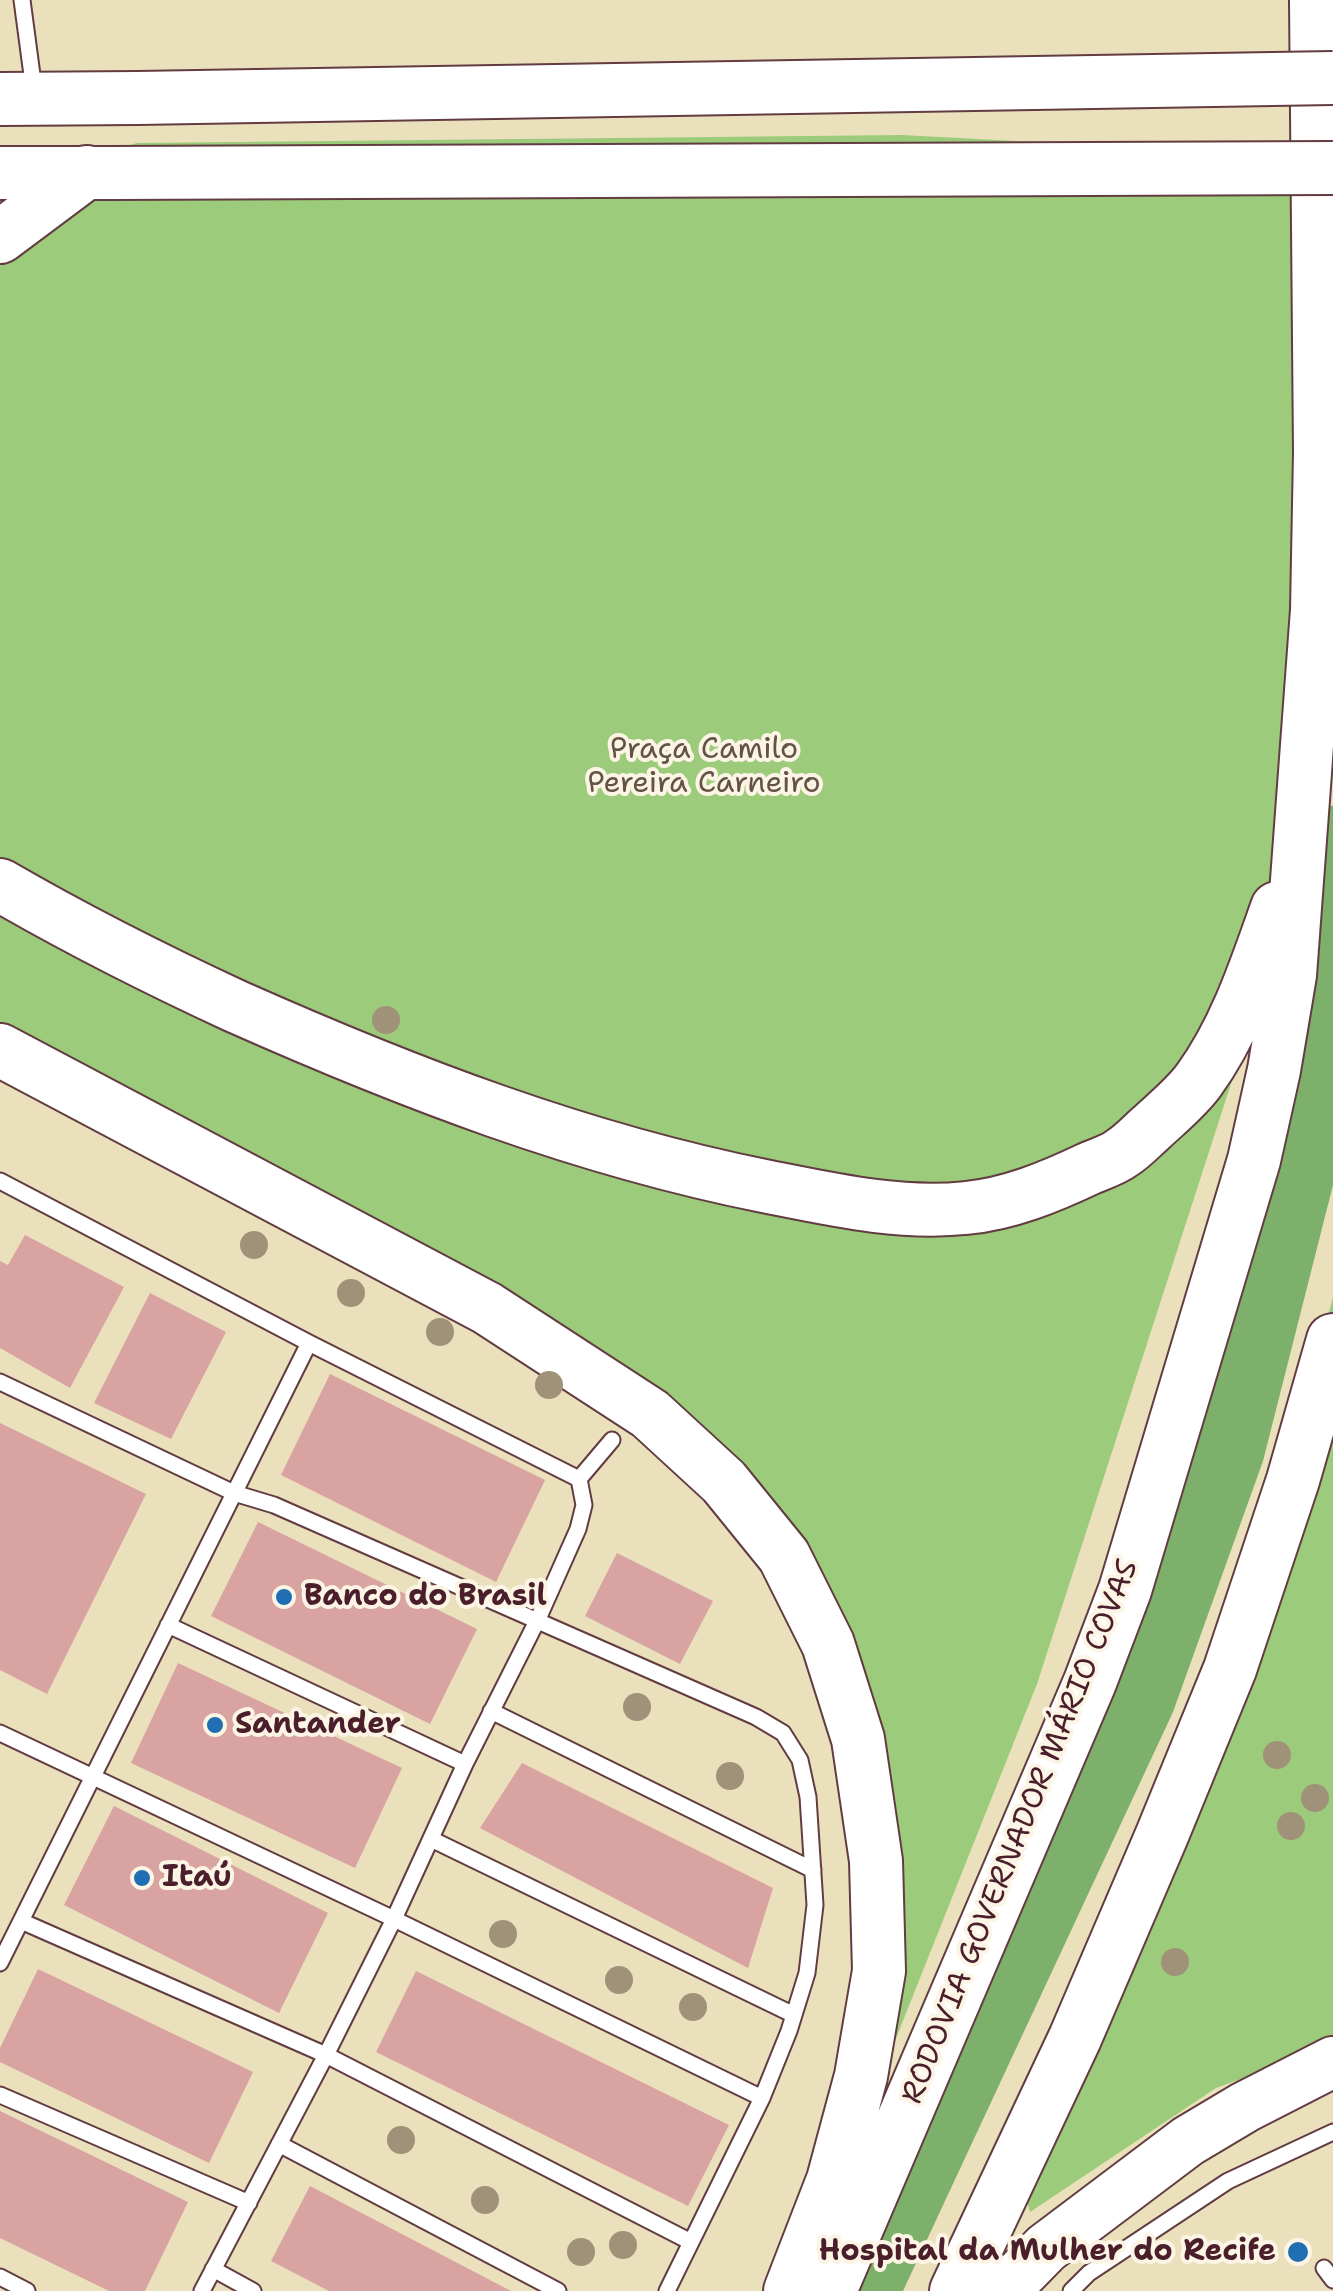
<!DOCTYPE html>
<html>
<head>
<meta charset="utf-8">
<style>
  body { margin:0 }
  canvas { display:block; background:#eae0bc }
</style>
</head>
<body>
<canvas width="1333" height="2291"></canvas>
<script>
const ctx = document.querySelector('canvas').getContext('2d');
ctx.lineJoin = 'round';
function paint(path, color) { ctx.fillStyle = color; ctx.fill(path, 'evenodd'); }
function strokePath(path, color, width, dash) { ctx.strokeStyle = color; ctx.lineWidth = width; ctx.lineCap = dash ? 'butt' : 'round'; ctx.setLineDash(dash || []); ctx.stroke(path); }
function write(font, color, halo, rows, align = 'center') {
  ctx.font = font + ' "Shantell Sans",sans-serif'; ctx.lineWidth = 8; ctx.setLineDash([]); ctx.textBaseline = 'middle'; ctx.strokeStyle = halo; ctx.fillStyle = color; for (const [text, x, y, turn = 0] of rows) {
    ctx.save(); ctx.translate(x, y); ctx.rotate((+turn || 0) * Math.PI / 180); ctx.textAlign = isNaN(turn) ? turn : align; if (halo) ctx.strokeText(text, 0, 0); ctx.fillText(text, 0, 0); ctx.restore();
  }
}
paint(new Path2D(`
  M902,135L1318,157L1320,452L1260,994L1037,1684L885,2066L900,1948L753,1490L0,1035V182L137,143Z
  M1333,1297V2041L1314,2052L1216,2088L1030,2212L1010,2140L1286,1476Z`), '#9ccc7b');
paint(new Path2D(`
  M1315,804L1333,806V1185L1263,1461L1173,1712L903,2291H837L1136,1578Z`), '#7db06b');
paint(new Path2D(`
  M25,1235L124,1287L70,1388L0,1348V1261L8,1265Z
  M150,1293L226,1332L171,1439L94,1403Z
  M330,1374L545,1480L496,1582L281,1475Z
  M0,1423L146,1494L47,1694L0,1670Z
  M258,1522L477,1629L430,1724L211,1616Z
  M617,1553L713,1601L680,1664L585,1616Z
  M178,1663L402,1768L355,1868L131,1763Z
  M522,1763L773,1888L748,1968L480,1828Z
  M114,1806L328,1913L279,2013L64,1905Z
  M38,1969L253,2072L209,2163L0,2062V2048Z
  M416,1971L729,2125L688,2206L376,2052Z
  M0,2111L188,2202L145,2291H109L0,2238Z
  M310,2186L511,2291H329L271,2261Z`), '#d8a3a0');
const service = new Path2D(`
  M22,0L34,90
  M0,1181L309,1343L579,1479
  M0,1382L234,1493L274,1505L756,1717L783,1733L800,1760L808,1797L815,1905L807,1973L789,2031L762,2098L667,2291
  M579,1479L612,1440
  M168,1625L465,1764
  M491,1711L813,1870
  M0,1733L394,1919L762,2098
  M431,1839L794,2015
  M21,1921L326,2055L691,2242
  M0,1963L309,1343
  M0,2095L249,2203
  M279,2144L558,2291
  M1324,2268L1333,2280
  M213,2269L253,2291
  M0,2277L27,2291
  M202,2291L326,2055L394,1919L465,1764L538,1619L578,1529L584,1505L579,1479
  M1071,2291L1089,2273L1228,2181L1333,2132`);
const primary = new Path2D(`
  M1004,2291L1046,2248L1188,2141L1245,2107L1333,2062`);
const trunk = new Path2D(`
  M0,99L137,98
  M0,173H111
  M0,237L87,172
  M0,885C76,929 155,969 235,1006C406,1082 580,1149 764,1186C830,1199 898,1215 966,1208C1009,1204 1050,1187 1088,1169C1099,1164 1113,1160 1122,1153C1133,1146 1142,1136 1151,1128C1167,1113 1186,1098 1199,1080C1236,1029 1256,967 1277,908
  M0,1050L487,1308L650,1414L724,1482L784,1556L828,1644L858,1739L876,1861L879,1971L861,2076L833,2180L790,2291
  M830,2291L1090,1682L1125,1590L1254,1160L1274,1070L1290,975L1317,610L1320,452L1316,0
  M956,2291L1075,2038L1162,1835L1230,1669L1293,1480L1333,1340`);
strokePath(service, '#623c41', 19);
strokePath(primary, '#623c41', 54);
strokePath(trunk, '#623c41', 56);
strokePath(service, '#fff', 15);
strokePath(primary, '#fff', 50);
strokePath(trunk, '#fff', 52);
const trunkBridge = new Path2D(`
  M137,98L1333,78
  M111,173L1333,168`);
strokePath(trunkBridge, '#623c41', 56, []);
strokePath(trunkBridge, '#fff', 52);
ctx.fillStyle = '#a09279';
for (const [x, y] of [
  [386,1020],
  [254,1245],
  [351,1293],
  [440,1332],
  [549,1385],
  [637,1707],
  [1277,1755],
  [730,1776],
  [1315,1798],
  [1291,1826],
  [503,1934],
  [1175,1962],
  [619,1980],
  [693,2007],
  [401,2140],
  [485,2200],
  [623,2245],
  [581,2252]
]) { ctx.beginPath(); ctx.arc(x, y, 14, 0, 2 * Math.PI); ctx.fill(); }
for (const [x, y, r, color] of [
  [284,1597,10,"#1f6fb2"],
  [215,1725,10,"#1f6fb2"],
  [142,1878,10,"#1f6fb2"],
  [1298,2252,12,"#1f6fb2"]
]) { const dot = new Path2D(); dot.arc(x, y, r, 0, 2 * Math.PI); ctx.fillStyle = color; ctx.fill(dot); strokePath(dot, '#fcf5e5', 4); }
write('30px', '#635343', '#fcf5e5', [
  ["Praça Camilo",704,750],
  ["Pereira Carneiro",704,784]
]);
write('bold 30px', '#4a1f2b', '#fcf5e5', [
  ["Banco do Brasil",304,1597],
  ["Santander",235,1725],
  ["Itaú",162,1878],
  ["Hospital da Mulher do Recife",1276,2252,"right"]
], 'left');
write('30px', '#4a1f2b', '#fcf5e5', [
  ["RODOVIA GOVERNADOR MÁRIO COVAS",1021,1832,-68]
]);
</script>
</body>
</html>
